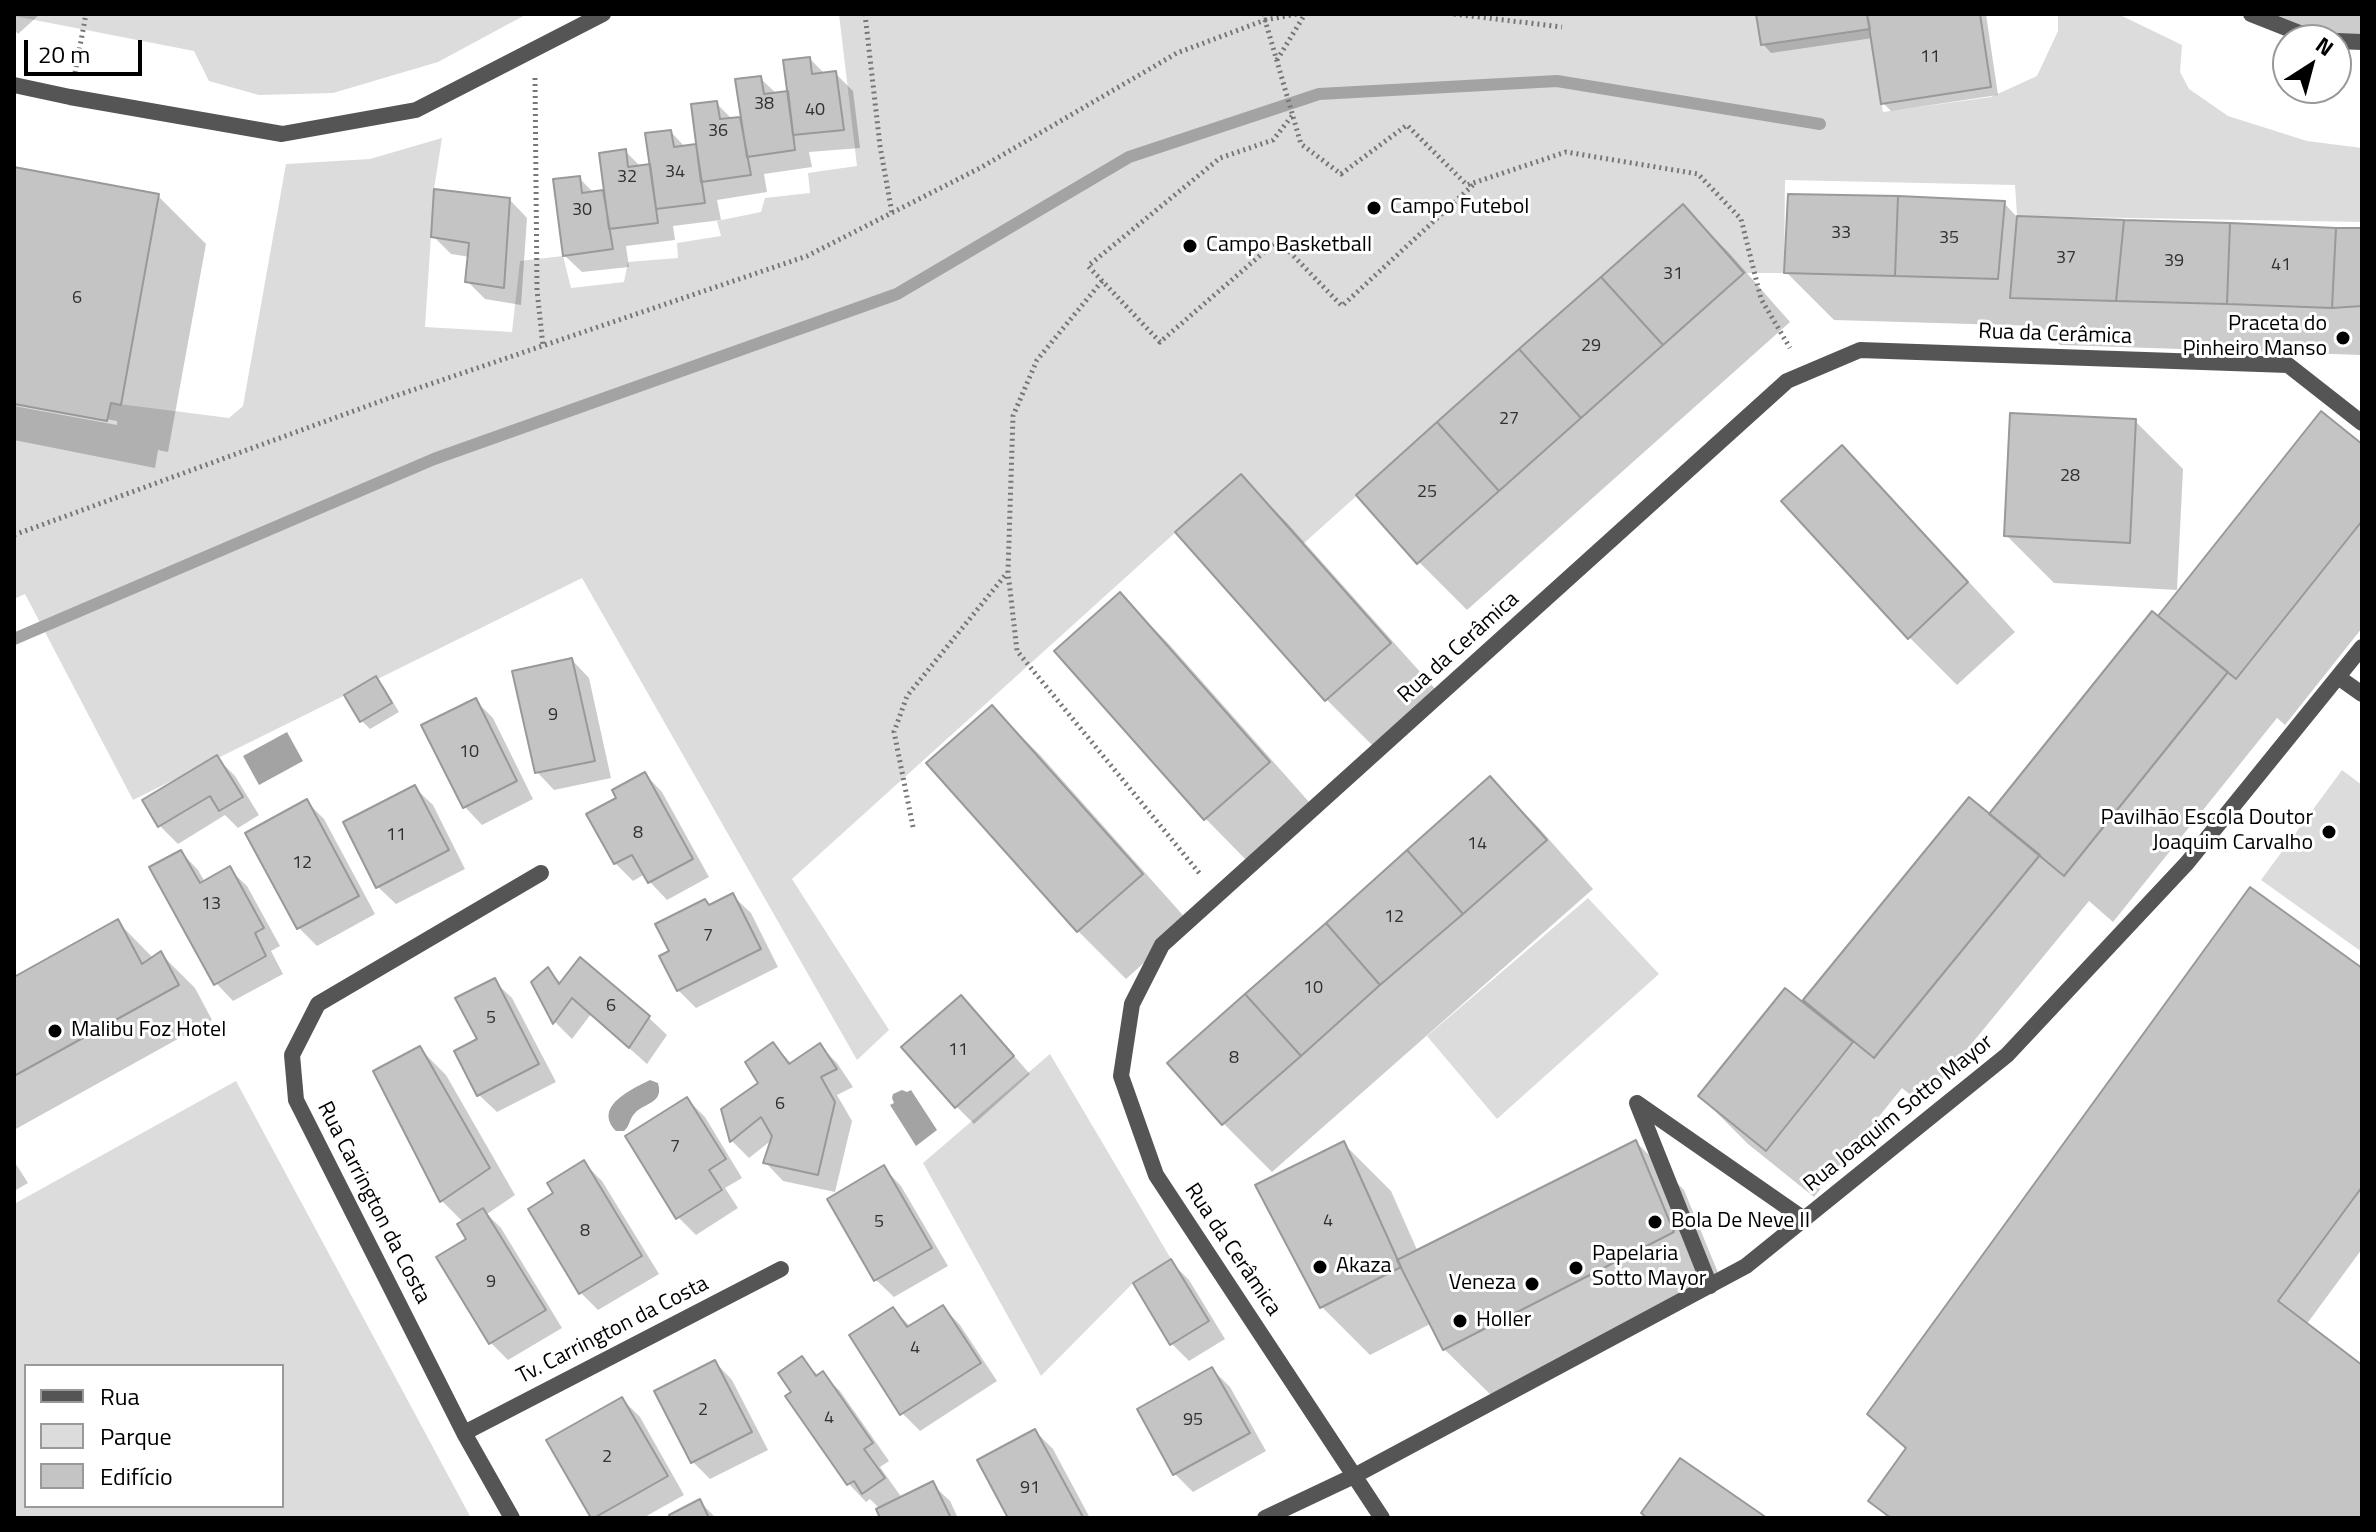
<!DOCTYPE html>
<html>
<head>
<meta charset="utf-8">
<style>
  body { margin:0 }
  #map { position:relative; width:2376px; height:1532px; overflow:hidden; background:#fff; font-family:"Titillium Web",sans-serif }
  canvas { display:block }
  .frame { position:absolute; inset:0; border:16px solid #000; pointer-events:none }
  .legend { position:absolute; left:24px; top:1364px; width:260px; height:144px; box-sizing:border-box; background:#fff; border:2px solid #999; margin:0; padding:10px 14px; list-style:none; font-size:24px; color:#000 }
  .legend li { display:flex; align-items:center; gap:16px; height:40px }
  .legend b { width:40px; border:2px solid #999 }
  .north { position:absolute; left:2272px; top:24px; width:80px; height:80px; box-sizing:border-box; background:#fff; border:2px solid #999; border-radius:50%; rotate:36deg; font-size:22px; font-weight:700; line-height:32px; text-align:center; color:#000 }
  .north::after { content:''; display:block; margin:auto; width:28px; height:36px; background:#000; clip-path:polygon(50% 0,100% 100%,50% 72%,0 100%) }
  .scale { position:absolute; left:24px; top:40px; width:118px; height:36px; box-sizing:border-box; border:4px solid #000; border-top:0; padding-left:10px; font-size:24px; line-height:28px; white-space:nowrap; color:#000; -webkit-text-stroke:6px #fff; paint-order:stroke }
</style>
</head>
<body>
<div id="map">
<canvas width="2376" height="1532"></canvas>
<div class="frame"></div>
<ul class="legend">
<li><b style="height:10px;background:#555"></b>Rua</li>
<li><b style="height:22px;background:#dcdcdc"></b>Parque</li>
<li><b style="height:22px;background:#c4c4c4"></b>Edifício</li>
</ul>
<div class="north">N</div>
<div class="scale">20 m</div>
</div>
<script>
const ctx = document.querySelector('canvas').getContext('2d');
ctx.lineJoin = 'round';
function paint(path, color) { ctx.fillStyle = color; ctx.fill(path, 'evenodd'); }
function strokePath(path, color, width, dash) { ctx.strokeStyle = color; ctx.lineWidth = width; ctx.lineCap = dash ? 'butt' : 'round'; ctx.setLineDash(dash || []); ctx.stroke(path); }
function write(font, color, halo, rows, align = 'center') {
  ctx.font = font + ' "Titillium Web",sans-serif'; ctx.lineWidth = 6; ctx.setLineDash([]); ctx.textBaseline = 'middle'; ctx.strokeStyle = halo; ctx.fillStyle = color; for (const [text, x, y, turn = 0] of rows) {
    ctx.save(); ctx.translate(x, y); ctx.rotate((+turn || 0) * Math.PI / 180); ctx.textAlign = isNaN(turn) ? turn : align; if (halo) ctx.strokeText(text, 0, 0); ctx.fillText(text, 0, 0); ctx.restore();
  }
}
paint(new Path2D(`
  M14,14H527L438,62L333,93L259,95L209,81L194,51L14,16Z
  M839,14H1756L1761,45L1870,29L1883,112L1991,97L2037,76L2058,31V14H2118L2182,45L2180,72L2189,89L2228,116L2307,141L2362,148V222L2017,216L2015,185L1785,180L1784,273H1744L1682,204L1303,544L1240,474L792,879L889,1030L857,1060L582,578L133,800L25,594L14,599V404L107,421L111,403L229,418L243,406L286,164L370,159L442,138L434,189L425,327L512,332L520,261L563,256L571,288L624,282L628,262L678,258L677,243L721,236L717,221L761,212L765,198L810,193L808,173L857,166Z
  M2342,770L2362,785V952L2261,880Z
  M1588,898L1659,974L1497,1119L1427,1036Z
  M1050,1054L1171,1259L1133,1283L1041,1376L923,1163Z
  M236,1081L471,1518H14V1204ZM282,1366V1506H26V1366Z`), '#dcdcdc');
paint(new Path2D(`
  M287,732L303,761L259,785L243,756Z
  M650,1080L658,1083C664,1104 645,1102 635,1113C629,1119 630,1126 624,1131H616C593,1107 630,1090 650,1080Z
  M902,1090L907,1092L911,1090L937,1130L916,1146L890,1105L894,1103L892,1098L893,1094Z`), '#a3a3a3');
paint(new Path2D(`
  M14,14H40L18,34L14,29Z
  M1758,14H1986L1998,95L1891,111L1883,103L1873,38L1771,53L1763,44Z
  M2270,14H2362V38L2296,40Z
  M810,59L826,75L835,73L853,91L860,148L809,152L812,167L764,174L767,192L717,200L721,220L673,226L675,240L626,246L629,267L582,272L564,255L579,178L594,193L606,192L625,151L641,167L652,166L671,132L686,148L698,146L716,103L732,119H742L761,79L777,94L790,93Z
  M14,169L158,196L206,244L168,452L158,450L155,468L14,440V406L117,425V421L14,402Z
  M510,200L527,218L521,305L485,299L467,281L470,257L451,254L433,236Z
  M2004,203L2018,218L2362,230V355L2060,345L2040,326L1834,320L1786,272Z
  M1683,206L1730,254L1790,322L1467,610L1419,562Z
  M2135,421L2183,469L2177,590L2054,583L2006,535Z
  M2362,446V628L2285,725L2277,718L2113,922L2089,901L1922,1104L1902,1088L1814,1197L1748,1144L1700,1096L1803,1003L1969,800L1989,817L2158,618Z
  M1841,447L1889,495L2015,632L1957,685L1909,637Z
  M1241,476L1288,524L1438,692L1375,748L1327,700L1178,533Z
  M1120,595L1168,643L1317,811L1253,867L1206,819L1057,651Z
  M572,660L589,678L611,778L554,790L537,772Z
  M376,678L384,687L399,712L370,729L362,721Z
  M475,700L493,718L533,799L482,825L465,807Z
  M992,707L1040,755L1189,922L1126,979L1078,931Z
  M217,758L235,776L259,815L238,828L225,815L178,844L160,826L145,801Z
  M645,774L662,792L709,877L667,900L650,882L645,874L633,881L615,863L619,798Z
  M1490,779L1538,827L1593,889L1272,1172L1224,1124L1170,1063Z
  M415,788L433,805L465,869L396,904L378,887Z
  M306,801L324,819L375,914L317,946L299,928L248,833Z
  M181,852L198,870L205,882L229,869L247,886L280,946L271,951L283,974L233,1001L216,983Z
  M733,896L751,913L778,967L696,1008L678,990L671,952L711,907Z
  M117,921L154,959L161,954L195,988L212,1020L14,1130V979Z
  M548,970L562,984L649,1018L667,1035L647,1064L591,1014L572,1039L555,1022L533,982Z
  M2362,970V1249L2306,1325L2362,1368V1518H1888L1870,1500L1907,1450L1870,1414Z
  M494,981L512,998L556,1082L497,1112L479,1095Z
  M978,1015L1030,1074L974,1124L956,1106Z
  M773,1044L792,1064L820,1046L837,1063L853,1087L837,1095L852,1121L835,1192L783,1181L766,1163L773,1139L749,1158L732,1141L761,1084Z
  M419,1048L446,1075L515,1195L487,1214L501,1228L562,1328L508,1360L490,1342L463,1222L442,1201Z
  M687,1099L705,1117L742,1178L725,1188L738,1208L696,1235L678,1217Z
  M1636,1142L1684,1190L1721,1280L1492,1396L1444,1349L1432,1323L1370,1355L1322,1307L1258,1186L1343,1143L1391,1191L1418,1252Z
  M14,1161L28,1183L14,1191Z
  M584,1163L602,1181L659,1274L598,1310L581,1293L556,1194Z
  M884,1168L901,1186L948,1266L894,1297L876,1280Z
  M1171,1262L1189,1280L1225,1339L1189,1361L1172,1344Z
  M943,1307L960,1325L997,1381L920,1431L902,1413L893,1309L911,1327Z
  M801,1359L819,1376L822,1374L840,1391L889,1461L880,1467L902,1498L932,1484L950,1501L958,1518H882L880,1509L870,1499L866,1502L849,1484L794,1393Z
  M715,1362L732,1380L768,1450L710,1479L693,1462Z
  M1212,1369L1230,1387L1266,1451L1193,1492L1175,1474L1139,1409Z
  M622,1399L640,1417L684,1495L643,1518H593Z
  M1035,1431L1053,1449L1090,1518H1010Z
  M699,1501L716,1518H672Z`), '#0003');
strokePath(new Path2D(`
  M14,639L434,459L897,294L1129,157L1319,94L1557,81L1820,124`), '#a3a3a3', 12);
const building = new Path2D(`
  M1756,14H1867L1870,29L1761,45Z
  M1867,14H1980L1991,87L1881,104Z
  M810,57L812,74L836,71L844,130L793,135L783,60Z
  M761,76L764,94L788,91L795,150L747,157L735,79Z
  M717,101L720,119L740,117L751,175L701,182L691,104Z
  M671,130L674,147L696,144L705,203L656,209L645,133Z
  M626,149L628,167L650,164L658,223L609,229L599,153Z
  M14,167L159,194L121,405L111,403L107,421L14,404Z
  M580,176L582,193L603,190L613,249L563,256L553,179Z
  M434,189L510,198L504,288L465,282L469,243L431,237Z
  M1788,194L1898,196L1895,276L1784,273Z
  M1898,196L2005,201L1998,279L1895,276Z
  M1683,204L1744,273L1663,345L1601,277Z
  M2017,216L2124,220L2116,301L2010,298Z
  M2124,220L2230,223L2227,304L2116,301Z
  M2230,223L2336,228L2332,308L2227,304Z
  M2336,228H2362V306L2332,308Z
  M1601,277L1663,345L1581,418L1519,349Z
  M1519,349L1581,418L1499,491L1437,422Z
  M2321,411L2362,444V521L2236,679L2158,616Z
  M2010,413L2136,419L2130,543L2004,536Z
  M1437,422L1499,491L1417,564L1356,495Z
  M1842,445L1968,582L1908,639L1781,501Z
  M1241,474L1391,643L1325,701L1175,532Z
  M1120,592L1270,762L1204,820L1054,651Z
  M2152,611L2228,672L2064,876L1989,814Z
  M572,658L595,761L535,773L512,671Z
  M376,676L392,703L360,722L344,695Z
  M476,698L517,781L463,808L421,725Z
  M992,705L1143,874L1077,932L926,763Z
  M217,755L243,797L219,811L210,796L158,827L142,800Z
  M645,772L693,859L648,883L632,855L614,864L586,814L616,798L612,790Z
  M1490,776L1547,840L1463,914L1407,850Z
  M415,785L449,850L376,888L343,822Z
  M1969,797L2040,855L1874,1058L1803,1000Z
  M307,799L359,896L297,929L245,833Z
  M181,850L200,883L230,866L264,928L255,933L266,956L214,985L149,867Z
  M1407,850L1463,914L1380,985L1326,923Z
  M2250,887L2362,968V1187L2278,1301L2362,1365V1518H1891L1868,1501L1906,1448L1867,1414Z
  M733,893L761,949L677,991L659,956L669,951L655,924L705,899L709,905Z
  M118,919L142,964L161,951L179,985L14,1076V977Z
  M1326,923L1380,985L1301,1056L1245,994Z
  M580,957L650,1016L629,1048L572,998L553,1024L531,982L548,967L559,984Z
  M495,978L539,1064L477,1096L454,1051L477,1039L455,998Z
  M1785,988L1853,1042L1766,1151L1698,1096Z
  M1245,994L1301,1056L1222,1125L1167,1063Z
  M961,995L1014,1056L955,1108L901,1047Z
  M773,1042L789,1064L820,1043L837,1069L821,1077L835,1102L818,1175L763,1163L772,1136L761,1117L730,1142L721,1109L758,1083L745,1062Z
  M420,1046L490,1168L440,1202L373,1071Z
  M687,1097L726,1159L709,1170L722,1190L676,1219L625,1136Z
  M1636,1140L1674,1232L1443,1350L1397,1260Z
  M1344,1141L1401,1267L1320,1308L1255,1185Z
  M584,1160L642,1256L579,1294L528,1209L553,1193L547,1183Z
  M884,1165L932,1248L874,1281L827,1199Z
  M483,1208L546,1310L489,1344L436,1257L466,1239L457,1224Z
  M1171,1259L1209,1321L1170,1345L1133,1283Z
  M943,1305L981,1363L900,1415L849,1335L893,1307L907,1327Z
  M802,1356L816,1376L823,1371L873,1443L864,1449L885,1478L862,1494L854,1481L847,1485L785,1396L791,1392L778,1373Z
  M715,1360L752,1432L691,1463L654,1391Z
  M1212,1367L1250,1433L1173,1475L1137,1409Z
  M622,1397L668,1476L594,1518H591L546,1440Z
  M1035,1429L1083,1517L1080,1518H1008L977,1460Z
  M1680,1458L1767,1518H1647L1641,1513Z
  M933,1481L951,1518H880L876,1509Z
  M700,1499L709,1518H670L669,1515Z`);
paint(building, '#c4c4c4');
strokePath(building, '#999', 2);
strokePath(new Path2D(`
  M865,14L880,146L892,213
  M1264,14L1265,20L1297,14
  M1454,14L1562,27
  M1277,60L1305,14
  M75,73L86,14
  M535,78L537,290L543,346
  M1292,116L1273,140L1220,158L1088,266L1160,342L1278,240L1342,306L1474,184
  M1102,281L1037,360L1013,416L1008,572L1017,651L1200,874
  M14,535L392,397L807,256L980,168L1177,53L1265,20L1301,144L1341,174L1407,125L1467,185L1566,152L1698,174L1741,219L1761,299L1790,348
  M913,827L894,732L907,696L1007,573`), '#777', 5, [2, 4]);
strokePath(new Path2D(`
  M2251,14L2317,40
  M2336,41L2362,42
  M14,85L70,97L282,134L416,110L603,14
  M2338,677L2362,694
  M1637,1103L1804,1219
  M1637,1103L1710,1286
  M464,1433L781,1269
  M512,1518L464,1433L296,1100L292,1055L318,1004L541,873
  M1265,1518L1356,1475L1746,1266L2007,1055L2187,863L2362,647
  M1382,1518L1156,1175L1121,1076L1132,1004L1162,945L1787,381L1860,350L2288,365L2362,423`), '#555', 16);
for (const [x, y, r, color] of [
  [1374,208,8,"#000"],
  [1190,246,8,"#000"],
  [2343,338,8,"#000"],
  [2329,832,8,"#000"],
  [55,1031,8,"#000"],
  [1655,1222,8,"#000"],
  [1320,1267,8,"#000"],
  [1576,1268,8,"#000"],
  [1532,1284,8,"#000"],
  [1460,1321,8,"#000"]
]) { const dot = new Path2D(); dot.arc(x, y, r, 0, 2 * Math.PI); ctx.fillStyle = color; ctx.fill(dot); strokePath(dot, '#fff', 3); }
write('18px', '#313131', null, [
  ["11",1930,58],
  ["38",764,105],
  ["40",815,111],
  ["36",718,132],
  ["34",675,173],
  ["32",627,178],
  ["30",582,211],
  ["33",1841,234],
  ["35",1949,239],
  ["37",2066,259],
  ["39",2174,262],
  ["41",2281,266],
  ["31",1673,275],
  ["6",77,299],
  ["29",1591,347],
  ["27",1509,420],
  ["28",2070,477],
  ["25",1427,493],
  ["9",553,716],
  ["10",469,753],
  ["8",638,834],
  ["11",396,836],
  ["14",1477,845],
  ["12",302,864],
  ["13",211,905],
  ["12",1394,918],
  ["7",708,937],
  ["10",1313,989],
  ["6",611,1007],
  ["5",491,1019],
  ["11",958,1051],
  ["8",1234,1059],
  ["6",780,1105],
  ["7",675,1148],
  ["4",1328,1222],
  ["5",879,1223],
  ["8",585,1232],
  ["9",491,1283],
  ["4",915,1349],
  ["2",703,1411],
  ["4",829,1419],
  ["95",1193,1421],
  ["2",607,1458],
  ["91",1030,1489]
]);
write('22px', '#000', '#fff', [
  ["Campo Futebol",1390,208],
  ["Campo Basketball",1206,246],
  ["Praceta do",2327,325,"right"],
  ["Pinheiro Manso",2327,350,"right"],
  ["Pavilhão Escola Doutor",2313,819,"right"],
  ["Joaquim Carvalho",2313,844,"right"],
  ["Malibu Foz Hotel",71,1031],
  ["Bola De Neve II",1671,1222],
  ["Papelaria",1592,1255],
  ["Sotto Mayor",1592,1280],
  ["Akaza",1336,1267],
  ["Veneza",1516,1284,"right"],
  ["Holler",1476,1321]
], 'left');
write('22px', '#000', '#fff', [
  ["Rua da Cerâmica",2055,335,2],
  ["Rua da Cerâmica",1459,648,-42],
  ["Rua Joaquim Sotto Mayor",1899,1114,-39],
  ["Rua Carrington da Costa",373,1203,63],
  ["Rua da Cerâmica",1232,1250,56],
  ["Tv. Carrington da Costa",613,1331,-27]
]);
</script>
</body>
</html>
